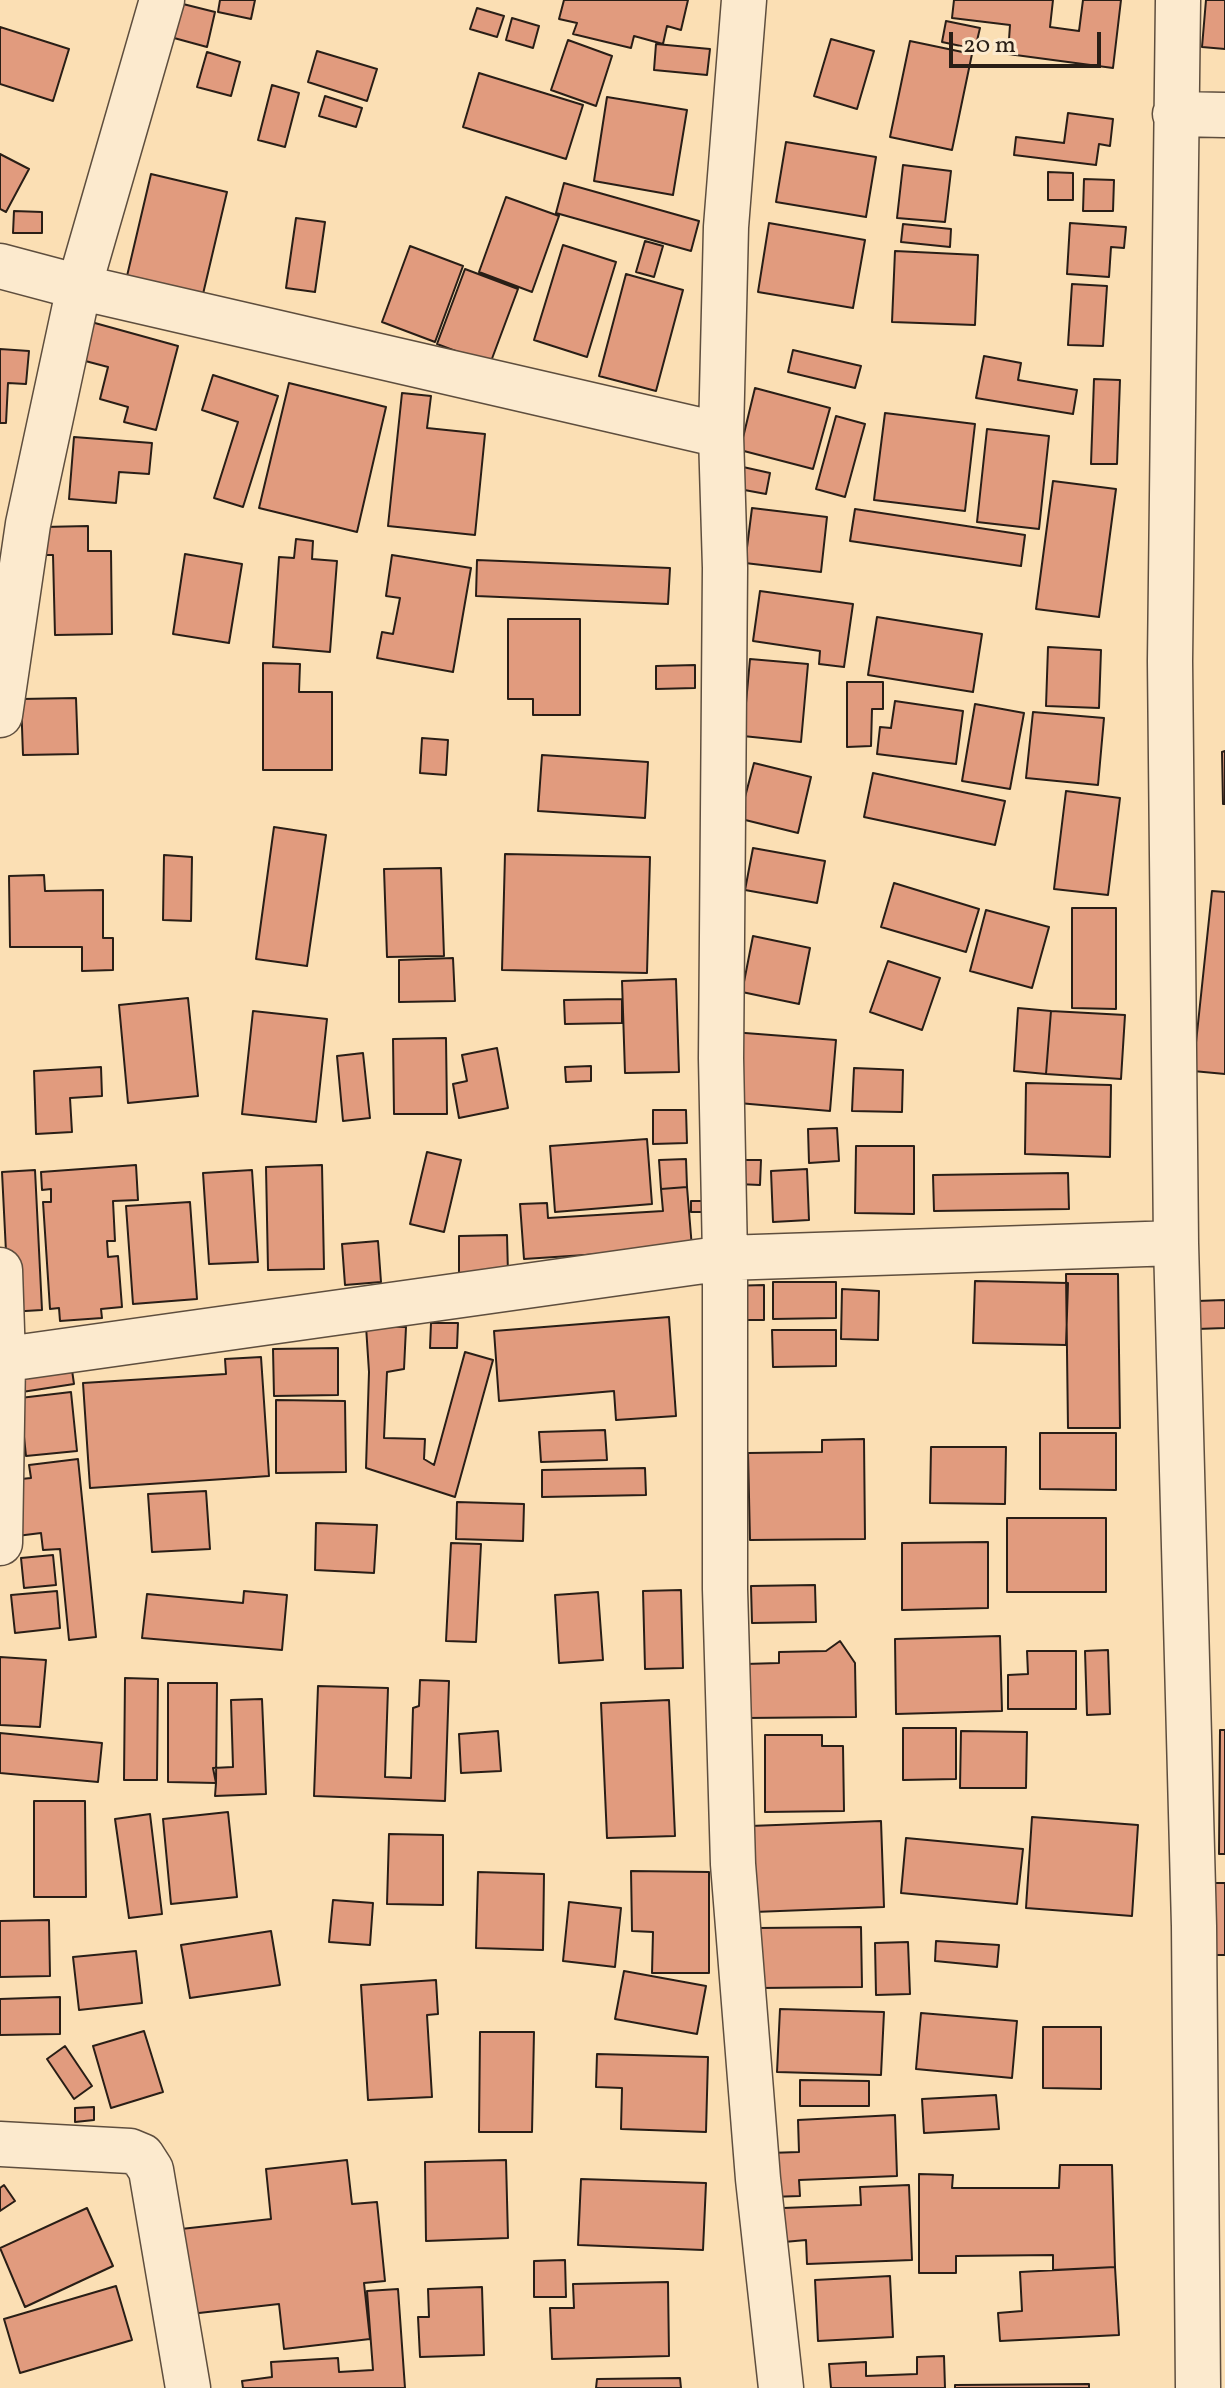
<!DOCTYPE html>
<html>
<head>
<meta charset="utf-8">
<style>
  body { margin:0 }
  #map { position:relative; width:1225px; height:2388px; overflow:hidden; background:#fbdfb4; font-family:Vollkorn,serif }
  canvas { display:block }
  .scale { position:absolute; left:949px; top:32px; width:152px; height:36px; box-sizing:border-box; border:4px solid #291e16; border-top:0; padding-left:10px; font-size:24px; line-height:28px; white-space:nowrap; color:#291e16; -webkit-text-stroke:6px #fceace; paint-order:stroke }
</style>
</head>
<body>
<div id="map">
<canvas width="1225" height="2388"></canvas>
<div class="scale">20 m</div>
</div>
<script>
const ctx = document.querySelector('canvas').getContext('2d');
ctx.lineJoin = 'round';
function paint(path, color) { ctx.fillStyle = color; ctx.fill(path, 'evenodd'); }
function strokePath(path, color, width, dash) { ctx.strokeStyle = color; ctx.lineWidth = width; ctx.lineCap = dash ? 'butt' : 'round'; ctx.setLineDash(dash || []); ctx.stroke(path); }
const building = new Path2D(`
  M220,0H255L251,19L218,12Z
  M564,0H688L681,30L667,26L663,44L634,36L631,48L573,34L577,23L559,19Z
  M954,0H1053L1050,27L1079,31L1083,0H1121L1113,68L1008,54L1010,25L952,18Z
  M1206,0H1225V49L1202,47Z
  M183,4L215,12L207,47L174,38Z
  M477,8L504,16L497,37L470,29Z
  M512,18L539,26L533,48L506,40Z
  M946,21L980,28L975,49L942,42Z
  M0,27L69,49L53,101L0,84Z
  M831,39L874,51L857,109L814,96Z
  M568,40L612,56L596,106L551,90Z
  M910,41L972,54L952,150L890,137Z
  M656,44L710,49L707,75L654,70Z
  M317,51L377,69L367,101L308,82Z
  M207,52L240,62L231,96L197,87Z
  M479,73L583,105L566,159L463,127Z
  M272,85L299,93L285,147L258,140Z
  M325,96L362,108L356,127L319,116Z
  M607,97L687,110L673,195L594,181Z
  M1068,113L1113,119L1110,146L1099,144L1096,165L1014,155L1016,137L1064,143Z
  M786,142L876,157L866,217L776,202Z
  M0,154L29,169L6,212L0,209Z
  M903,165L951,171L945,222L897,218Z
  M1048,172L1073,173V200H1048Z
  M151,174L227,192L203,294L127,276Z
  M1084,179L1114,180L1113,211H1083Z
  M564,183L699,221L691,251L556,213Z
  M506,197L559,216L532,292L479,272Z
  M14,211L42,212V233H13Z
  M296,218L325,222L315,292L286,288Z
  M769,223L865,240L853,308L758,292Z
  M1070,223L1126,227L1124,248L1111,247L1109,277L1067,274Z
  M903,224L951,229L950,247L901,242Z
  M645,241L663,246L654,277L636,272Z
  M563,245L616,262L587,357L534,340Z
  M410,246L463,266L435,342L382,322Z
  M895,251L978,255L975,325L892,322Z
  M465,269L518,289L490,364L437,344Z
  M626,274L683,290L656,391L599,376Z
  M1072,284L1107,286L1103,346L1068,345Z
  M84,320L178,346L156,430L124,422L128,407L100,399L108,367L74,358Z
  M0,349L29,351L26,384L8,383L6,423H0Z
  M793,350L861,366L855,388L788,372Z
  M984,356L1021,363L1018,380L1077,390L1073,414L976,398Z
  M213,375L278,396L243,507L214,498L238,422L202,410Z
  M1094,379L1120,380L1117,464H1091Z
  M289,383L386,407L357,532L259,508Z
  M755,388L830,408L813,469L740,450Z
  M402,393L431,396L427,428L485,434L475,535L388,526Z
  M885,413L975,424L965,511L874,500Z
  M836,416L865,424L845,497L816,489Z
  M987,429L1049,436L1039,529L977,522Z
  M74,437L152,443L149,474L119,472L116,503L69,499Z
  M743,467L770,473L766,494L739,489Z
  M1053,481L1116,489L1099,617L1036,609Z
  M752,508L827,517L821,572L745,563Z
  M855,509L1025,535L1021,566L850,541Z
  M88,526V551H111L112,634L55,635L53,555H35L43,527Z
  M296,539L313,541L312,559L337,561L330,652L273,647L279,557L294,558Z
  M185,554L242,564L229,643L173,634Z
  M392,555L471,568L453,672L377,658L382,632L393,634L400,598L386,596Z
  M477,560L670,568L668,604L476,596Z
  M760,591L853,604L844,667L819,664L820,651L753,641Z
  M877,617L982,634L973,692L868,675Z
  M508,619H580V715H533V699H508Z
  M1048,647L1101,650L1099,708L1046,706Z
  M750,659L808,664L801,742L743,736Z
  M263,663L300,664L299,692H332V770H263Z
  M695,665V688L656,689V666Z
  M847,682H883V709H872L871,746L847,747Z
  M76,698L78,754L23,755L21,699Z
  M895,701L963,711L956,764L877,754L880,727L891,728Z
  M975,704L1024,713L1010,789L962,781Z
  M1033,712L1104,718L1098,785L1026,778Z
  M422,738L448,740L446,775L420,773Z
  M1225,751V804H1223L1222,752Z
  M542,755L648,762L645,818L538,811Z
  M754,763L811,777L798,833L729,816L745,797Z
  M873,773L1005,801L995,845L864,817Z
  M1066,791L1120,798L1108,895L1054,889Z
  M274,827L326,835L307,966L256,959Z
  M753,848L825,861L817,903L745,890Z
  M505,854L650,857L647,973L502,970Z
  M164,855L192,857L191,921L163,920Z
  M441,868L444,956L387,957L384,869Z
  M44,875L45,891L103,890V938H113V970L82,971V947H10L9,876Z
  M894,883L979,909L966,952L881,927Z
  M1212,891L1225,892V1074L1193,1071Z
  M1072,908H1116V1009L1072,1008Z
  M986,910L1049,927L1032,988L970,971Z
  M753,936L810,948L799,1004L742,992Z
  M453,958L455,1001L399,1002V960Z
  M888,961L940,978L922,1030L870,1012Z
  M676,979L679,1072L625,1073L622,981Z
  M188,998L198,1096L128,1103L119,1005Z
  M622,999V1023L565,1024L564,1000Z
  M1018,1008L1051,1011L1046,1074L1014,1071Z
  M253,1011L327,1019L316,1122L242,1114Z
  M1051,1011L1125,1015L1121,1079L1046,1074Z
  M732,1032L836,1040L830,1111L727,1102Z
  M446,1038L447,1114H394L393,1039Z
  M497,1048L508,1108L459,1118L453,1084L467,1081L462,1055Z
  M363,1053L370,1118L343,1121L337,1056Z
  M591,1066V1081L566,1082L565,1067Z
  M101,1067L102,1096L70,1098L72,1132L36,1134L34,1071Z
  M854,1068L903,1070L902,1112L852,1111Z
  M1026,1083L1111,1085L1110,1157L1025,1154Z
  M653,1110H686L687,1143L653,1144Z
  M837,1128L839,1161L809,1163L808,1129Z
  M647,1139L652,1204L555,1212L550,1146Z
  M856,1146H914V1214L855,1213Z
  M427,1152L461,1160L444,1232L410,1224Z
  M686,1159L687,1187L661,1189L659,1160Z
  M737,1160H761L760,1185L737,1184Z
  M136,1165L138,1200L113,1201L115,1241H107L108,1257L118,1256L122,1307L101,1309L102,1318L60,1321L59,1308L50,1309L43,1202H51V1189L42,1190L41,1172Z
  M322,1165L324,1269L268,1270L266,1167Z
  M807,1169L809,1220L773,1222L771,1171Z
  M35,1170L42,1310L9,1312L2,1172Z
  M252,1170L258,1262L209,1264L203,1173Z
  M1068,1173L1069,1209L934,1211L933,1175Z
  M687,1187L692,1248L524,1259L520,1204L547,1203L548,1218L663,1211L661,1189Z
  M691,1201H702V1212H691Z
  M190,1202L197,1299L133,1304L126,1206Z
  M507,1235L508,1274L459,1275V1236Z
  M378,1241L381,1282L345,1285L342,1244Z
  M1066,1274H1118L1120,1428H1068Z
  M975,1281L1068,1283L1066,1345L973,1343Z
  M773,1282H836V1318L773,1319Z
  M764,1285V1320H730L729,1286Z
  M842,1289L879,1291L878,1340L841,1339Z
  M1225,1300V1328L1197,1329V1301Z
  M669,1317L676,1416L616,1420L614,1391L499,1401L494,1331Z
  M431,1323H458L457,1348H430Z
  M366,1326L406,1327L404,1369L387,1372L384,1438L425,1439L424,1459L434,1465L465,1352L493,1360L455,1497L366,1468L369,1372Z
  M772,1330H836V1366L773,1367Z
  M338,1348V1395L274,1396L273,1349Z
  M261,1357L269,1476L90,1488L83,1383L226,1374L225,1359Z
  M72,1370L74,1384L22,1392L20,1377Z
  M71,1392L77,1451L26,1456L20,1398Z
  M276,1400L345,1401L346,1472L276,1473Z
  M605,1430L607,1460L541,1462L539,1432Z
  M1040,1433H1116V1490L1040,1489Z
  M864,1439L865,1539L750,1540L748,1453L822,1452V1440Z
  M931,1447H1006L1005,1504L930,1503Z
  M78,1459L96,1637L69,1640L60,1549L43,1550L41,1533L17,1536L11,1480L31,1478L29,1465Z
  M645,1468L646,1495L542,1497V1470Z
  M206,1491L210,1549L152,1552L148,1494Z
  M457,1502L524,1504L523,1541L456,1539Z
  M1007,1518H1106V1592H1007Z
  M316,1523L377,1525L374,1573L315,1570Z
  M988,1542V1608L902,1610V1543Z
  M451,1543L481,1544L476,1642L446,1641Z
  M53,1555L56,1585L24,1588L21,1558Z
  M815,1585L816,1622L752,1623L751,1586Z
  M681,1590L683,1668L645,1669L643,1591Z
  M57,1591L60,1628L15,1633L11,1595Z
  M244,1591L287,1595L282,1650L142,1638L147,1594L243,1603Z
  M598,1592L603,1660L559,1663L555,1595Z
  M1000,1636L1002,1711L896,1714L895,1639Z
  M840,1641L855,1663L856,1717L745,1718V1664L779,1663V1652L826,1651Z
  M1108,1650L1110,1714L1087,1715L1085,1651Z
  M1027,1651H1076V1709H1008V1675L1028,1674Z
  M0,1657L46,1660L40,1727L0,1725Z
  M125,1678L158,1679L157,1780H124Z
  M420,1680L449,1681L445,1801L314,1796L318,1686L388,1688L385,1777L411,1778L413,1708L419,1706Z
  M168,1683H217L216,1783L168,1782Z
  M262,1699L266,1794L215,1796L216,1783L213,1768L233,1767L231,1700Z
  M669,1700L675,1836L607,1838L601,1703Z
  M903,1728H956V1779L903,1780Z
  M1220,1730H1225V1854H1219Z
  M498,1731L501,1771L461,1773L459,1734Z
  M961,1731L1027,1732L1026,1788H960Z
  M0,1733L102,1743L98,1782L0,1773Z
  M765,1735H822V1746H843L844,1811L765,1812Z
  M34,1801H85L86,1897H34Z
  M228,1812L237,1897L171,1904L163,1819Z
  M150,1814L162,1914L129,1918L115,1819Z
  M1032,1817L1138,1825L1132,1916L1026,1908Z
  M881,1821L884,1907L754,1912L750,1826Z
  M389,1834L443,1835V1905L387,1904Z
  M906,1838L1023,1849L1017,1904L901,1893Z
  M631,1871L709,1872V1973H652L653,1932L632,1931Z
  M478,1872L544,1874L543,1950L476,1948Z
  M1208,1883H1225V1955H1209Z
  M333,1900L373,1903L370,1945L329,1942Z
  M569,1902L621,1908L615,1967L563,1961Z
  M49,1920L50,1976L0,1977V1921Z
  M861,1927L862,1987L759,1988L758,1928Z
  M271,1931L280,1985L190,1998L181,1945Z
  M936,1941L999,1945L997,1967L935,1961Z
  M908,1942L910,1994L876,1995L875,1943Z
  M136,1951L142,2003L79,2010L73,1957Z
  M624,1971L706,1986L697,2034L615,2019Z
  M436,1980L438,2014L427,2015L432,2097L368,2100L361,1985Z
  M60,1997V2034L0,2035V1999Z
  M780,2009L884,2012L881,2075L777,2072Z
  M921,2013L1017,2021L1012,2078L916,2069Z
  M1043,2027H1101V2089L1043,2088Z
  M144,2031L163,2092L111,2108L93,2046Z
  M480,2032H534L532,2132H479Z
  M65,2046L92,2086L74,2099L47,2059Z
  M597,2054L708,2057L706,2132L621,2129L622,2088L596,2087Z
  M800,2080L869,2081V2106H800Z
  M996,2095L999,2129L924,2133L922,2099Z
  M94,2107V2120L75,2122V2108Z
  M895,2115L897,2176L799,2180L800,2196L770,2197L769,2153L799,2152L798,2120Z
  M347,2160L352,2204L377,2202L385,2281L364,2283L370,2339L284,2349L279,2304L190,2314L181,2229L271,2219L266,2169Z
  M506,2160L508,2238L426,2241L425,2162Z
  M1060,2165H1112L1115,2267L1053,2270V2255L956,2256V2273H919V2174L953,2175L952,2188H1059Z
  M581,2179L706,2183L703,2250L578,2245Z
  M4,2185L15,2201L0,2211V2188Z
  M909,2185L912,2260L807,2264L806,2240L784,2242L783,2208L861,2205L860,2187Z
  M87,2208L113,2266L25,2307L0,2248Z
  M565,2260L566,2297H534V2261Z
  M1115,2267L1119,2335L1000,2341L998,2313L1022,2311L1020,2272Z
  M890,2276L893,2337L818,2341L815,2280Z
  M668,2282L669,2356L552,2359L550,2308H574L573,2284Z
  M116,2286L132,2340L20,2373L4,2319Z
  M482,2287L484,2355L420,2357L418,2317H429L428,2289Z
  M398,2289L405,2388H243L242,2381L272,2377L271,2362L338,2358L339,2372L373,2370L367,2291Z
  M944,2356L945,2388H831L829,2364L866,2362V2376L917,2374V2357Z
  M680,2378L681,2388H596L597,2379Z
  M1089,2384V2388H955V2385Z`);
paint(building, '#e19b7e');
strokePath(building, '#291e16', 2);
const street = new Path2D(`
  M744,0L726,227L721,435L725,568L721,1058L725,1258V1589L733,1864L758,2179L781,2388
  M1178,0L1170,661L1176,1243L1194,1926L1198,2388
  M1175,114L1225,115
  M0,266L79,287L721,435
  M0,715L28,524L79,287L162,0
  M0,1270L3,1360L0,1543
  M0,1360L725,1258L1176,1243
  M0,2144L130,2151L142,2156L151,2170L188,2388`);
strokePath(street, '#5e4e3e', 47);
strokePath(street, '#fceace', 44);
</script>
</body>
</html>
